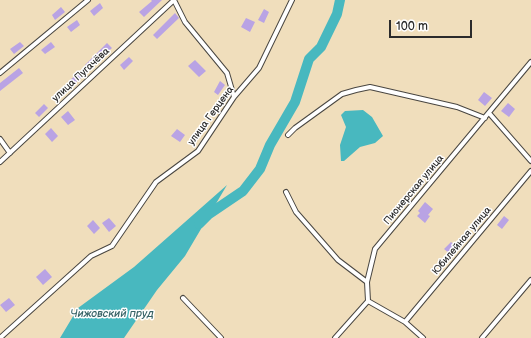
<!DOCTYPE html>
<html>
<head>
<meta charset="utf-8">
<style>
  body { margin:0 }
  #map { position:relative; width:531px; height:338px; overflow:hidden; background:#f0debc; font-family:"Balsamiq Sans",sans-serif }
  canvas { display:block }
  .scale { position:absolute; left:389px; top:20px; width:83px; height:18px; box-sizing:border-box; border:2px solid #2b2b2b; border-top:0; padding-left:5px; font-size:12px; line-height:14px; white-space:nowrap; color:#2b2b2b; -webkit-text-stroke:3px #fff; paint-order:stroke }
</style>
</head>
<body>
<div id="map">
<canvas width="531" height="338"></canvas>
<div class="scale">100 m</div>
</div>
<script>
const ctx = document.querySelector('canvas').getContext('2d');
ctx.lineJoin = 'round';
function paint(path, color) { ctx.fillStyle = color; ctx.fill(path, 'evenodd'); }
function strokePath(path, color, width, dash) { ctx.strokeStyle = color; ctx.lineWidth = width; ctx.lineCap = dash ? 'butt' : 'round'; ctx.setLineDash(dash || []); ctx.stroke(path); }
function write(font, color, halo, rows, align = 'center') {
  ctx.font = font + ' "Balsamiq Sans",sans-serif'; ctx.lineWidth = 3; ctx.setLineDash([]); ctx.textBaseline = 'middle'; ctx.strokeStyle = halo; ctx.fillStyle = color; for (const [text, x, y, turn = 0] of rows) {
    ctx.save(); ctx.translate(x, y); ctx.rotate((+turn || 0) * Math.PI / 180); ctx.textAlign = isNaN(turn) ? turn : align; if (halo) ctx.strokeText(text, 0, 0); ctx.fillText(text, 0, 0); ctx.restore();
  }
}
paint(new Path2D(`
  M363,110L372,117L383,136L375,143L360,147L344,161H341L340,145L346,127L341,115L345,111Z
  M227,185L185,256L157,290L124,338H60L78,308L134,267Z`), '#48b8bf');
strokePath(new Path2D(`
  M199,224L209,214L243,191L260,169L270,145L295,102L309,59L321,47L337,14L340,0`), '#48b8bf', 10);
paint(new Path2D(`
  M151,0H162L144,17L139,12L152,1Z
  M100,3L103,8L94,16L90,11Z
  M61,7L65,12L55,20L52,15Z
  M264,9L269,12L264,23L258,20Z
  M175,13L179,18L157,39L153,35Z
  M246,18L255,22L250,32L241,27Z
  M77,20L80,25L71,32L67,27Z
  M20,42L24,46L14,54L10,49Z
  M51,42L55,47L45,54L41,50Z
  M107,43L112,48L89,69L85,65Z
  M129,57L133,61L124,70L120,65Z
  M195,60L206,71L199,77L188,66Z
  M19,68L23,73L0,91V83Z
  M78,73L82,77L73,85L69,81Z
  M220,81L225,85L218,95L214,92Z
  M61,89L65,93L56,101L52,97Z
  M484,92L492,98L485,106L478,100Z
  M508,103L515,109L509,117L501,111Z
  M44,104L48,108L39,117L35,113Z
  M68,111L75,120L68,125L61,117Z
  M51,128L58,136L52,142L45,134Z
  M177,129L185,135L180,142L171,136Z
  M425,202L433,209L428,215L430,216L425,223L417,216L420,213L418,211Z
  M504,216L509,220L502,229L497,225Z
  M109,218L116,226L109,232L102,223Z
  M93,220L100,228L94,234L87,226Z
  M451,242L457,247L450,254L444,249Z
  M45,269L52,277L43,285L36,277Z
  M9,298L15,305L6,312L0,305Z`), '#b9a3e4');
const minor = new Path2D(`
  M174,0L185,22L227,73L234,97
  M0,73L88,0
  M489,113L531,161
  M288,135L295,128L342,94L356,90L370,87L457,107L485,118
  M0,139L10,153
  M0,162L174,0
  M286,192L296,212L338,260L367,282
  M183,298L221,338
  M368,301L405,322L423,338
  M405,322L531,171
  M0,338L91,256L112,246L156,182L198,151L234,97L259,68L292,0
  M335,338L368,301L367,282L375,249L531,62
  M482,338L531,280`);
strokePath(minor, '#494641', 6);
strokePath(minor, '#fff', 4);
write('10px', '#2b2b2b', '#fff', [
  ["улица Пугачёва",81,75,-43],
  ["улица Герцена",211,116,-54],
  ["Пионерская улица",414,190,-50],
  ["Юбилейная улица",462,241,-50]
]);
write('italic 11px', '#376366', '#fff', [
  ["Чижовский пруд",112,314]
]);
</script>
</body>
</html>
